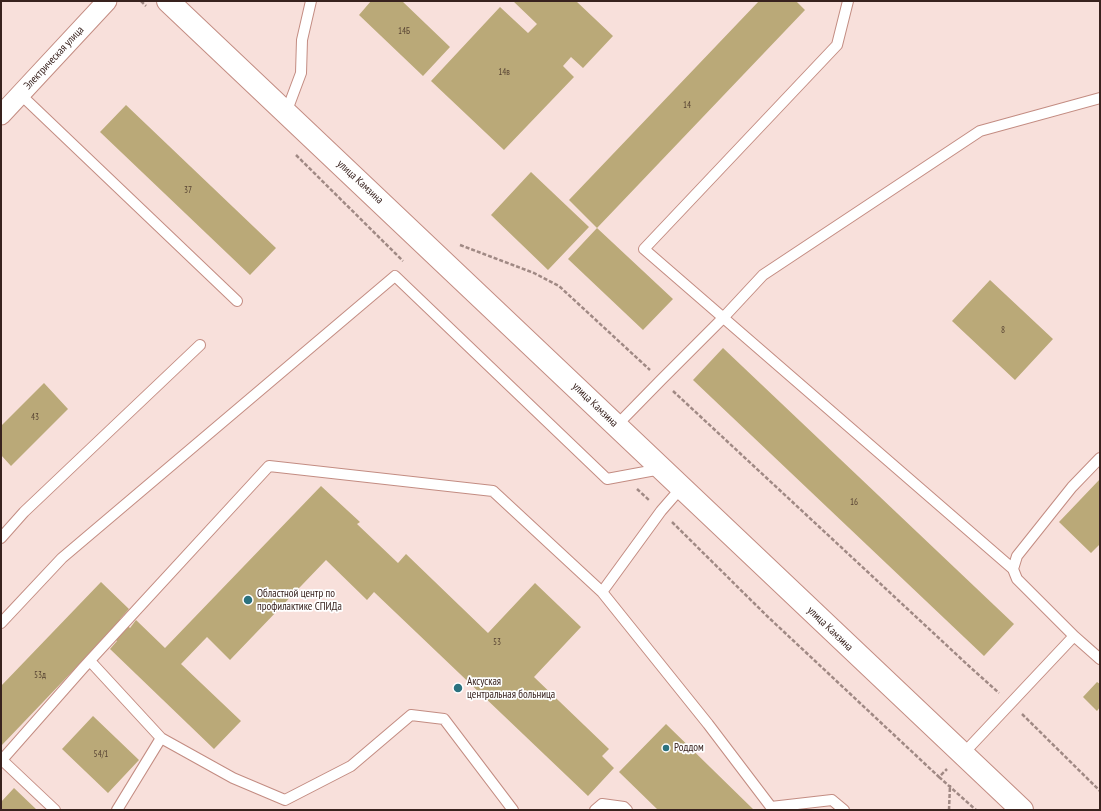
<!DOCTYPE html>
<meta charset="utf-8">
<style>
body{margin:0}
#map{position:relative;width:1101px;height:811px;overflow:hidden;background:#f8e0db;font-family:"PT Sans Narrow",sans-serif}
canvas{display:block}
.frame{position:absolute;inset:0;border:2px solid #38221e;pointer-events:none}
</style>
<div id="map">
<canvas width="1101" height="811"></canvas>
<div class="frame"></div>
</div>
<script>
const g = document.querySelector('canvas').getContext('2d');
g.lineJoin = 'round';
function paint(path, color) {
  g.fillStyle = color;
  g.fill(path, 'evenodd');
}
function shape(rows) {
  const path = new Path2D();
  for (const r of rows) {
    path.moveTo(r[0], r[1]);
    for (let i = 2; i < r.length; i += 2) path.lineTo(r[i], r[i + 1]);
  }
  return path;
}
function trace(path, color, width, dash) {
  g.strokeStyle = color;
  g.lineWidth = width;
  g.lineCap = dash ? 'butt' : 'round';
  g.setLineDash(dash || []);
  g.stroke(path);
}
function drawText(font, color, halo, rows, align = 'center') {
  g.font = font + ' "PT Sans Narrow",sans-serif';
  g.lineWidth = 3.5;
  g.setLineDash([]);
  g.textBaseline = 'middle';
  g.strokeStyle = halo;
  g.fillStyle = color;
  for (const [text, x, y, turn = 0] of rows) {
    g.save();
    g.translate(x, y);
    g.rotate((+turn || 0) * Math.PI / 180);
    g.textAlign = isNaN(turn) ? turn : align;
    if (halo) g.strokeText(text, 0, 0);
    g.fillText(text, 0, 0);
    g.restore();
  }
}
paint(shape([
 [371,1,402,1,450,47,423,76,359,15],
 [513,1,576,1,613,36,583,68,571,57,563,66,574,77,504,150,431,81,500,7,528,33,537,24],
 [759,1,796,1,805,10,597,228,569,200],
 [126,105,276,248,250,275,100,132],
 [531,172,589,227,548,270,491,215],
 [597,228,673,299,643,330,568,259],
 [990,280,1053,339,1015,380,952,321],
 [723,348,1014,624,984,656,693,380],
 [44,383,68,409,11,466,1,455,1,426],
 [1100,479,1100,544,1091,553,1059,522],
 [321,486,360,522,357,524,398,563,406,554,488,633,535,583,581,627,534,677,609,749,602,756,614,768,588,796,374,592,367,600,326,560,230,660,207,637,181,664,241,721,214,749,110,649,117,641,109,633,1,746,1,686,101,582,129,609,120,619,130,628,136,620,165,648],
 [1097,682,1100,684,1100,707,1097,711,1083,697],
 [93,716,139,760,108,793,62,749],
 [666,724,754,810,658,810,619,772],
 [14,788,37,810,1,810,1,802]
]), '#baa978');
const lane = shape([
 [848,1,837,45,644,249,1013,569],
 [20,94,237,301],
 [286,113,301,73,302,40,311,1],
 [616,426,661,380,723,318,763,275,980,131,1100,98],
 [681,488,661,511,602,592,708,724,771,807,832,800,844,810],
 [1,538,24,512,200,345],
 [1,623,62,558,395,276,607,479,661,469],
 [1074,636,1017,579,1013,569,1017,556,1072,487,1100,458],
 [90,661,161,738,117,810],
 [161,738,233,778,285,800,351,766,411,715,444,719,513,810],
 [962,755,1074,636,1100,659],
 [2,760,55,810],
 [1,761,83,668,269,466,493,491,602,592],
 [595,810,602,804,624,807,627,810]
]);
const street = shape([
 [1,115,107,1]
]);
const secondary = shape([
 [168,1,1022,810]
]);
trace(lane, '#c38c82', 12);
trace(street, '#c38c82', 21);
trace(secondary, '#c38c82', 24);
trace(shape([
 [141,1,146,6],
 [296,155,403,261],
 [460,245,534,273,559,286,650,370],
 [673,391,970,667,999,693],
 [637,489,649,500],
 [672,522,767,616,939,777,947,769],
 [1022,714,1100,791],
 [939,777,976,810],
 [949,810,950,785]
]), '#a08984', 2.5, [4, 2]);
trace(lane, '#fff', 10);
trace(street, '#fff', 19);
trace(secondary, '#fff', 22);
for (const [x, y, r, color] of [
 [248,600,5,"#2b727f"],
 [458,688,5,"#2b727f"],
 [666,748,4,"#2b727f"]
]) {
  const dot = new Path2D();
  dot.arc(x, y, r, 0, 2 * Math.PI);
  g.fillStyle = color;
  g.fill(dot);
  trace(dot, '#fff', 1.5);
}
drawText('9px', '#584434', null, [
 ["14Б",404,31],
 ["14в",504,72],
 ["14",687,105],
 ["37",188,190],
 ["8",1003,330],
 ["43",35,417],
 ["16",854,502],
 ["53",497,642],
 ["53д",40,675],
 ["54/1",101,754]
]);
drawText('11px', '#38221e', '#fff', [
 ["Электрическая улица",54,58,-47],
 ["улица Камзина",360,182,43],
 ["улица Камзина",595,405,44],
 ["улица Камзина",830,629,44]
]);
drawText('11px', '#38221e', '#fff', [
 ["Областной центр по",257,594],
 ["профилактике СПИДа",257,607],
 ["Аксуская",467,682],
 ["центральная больница",467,695],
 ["Роддом",674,748]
], 'left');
</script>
